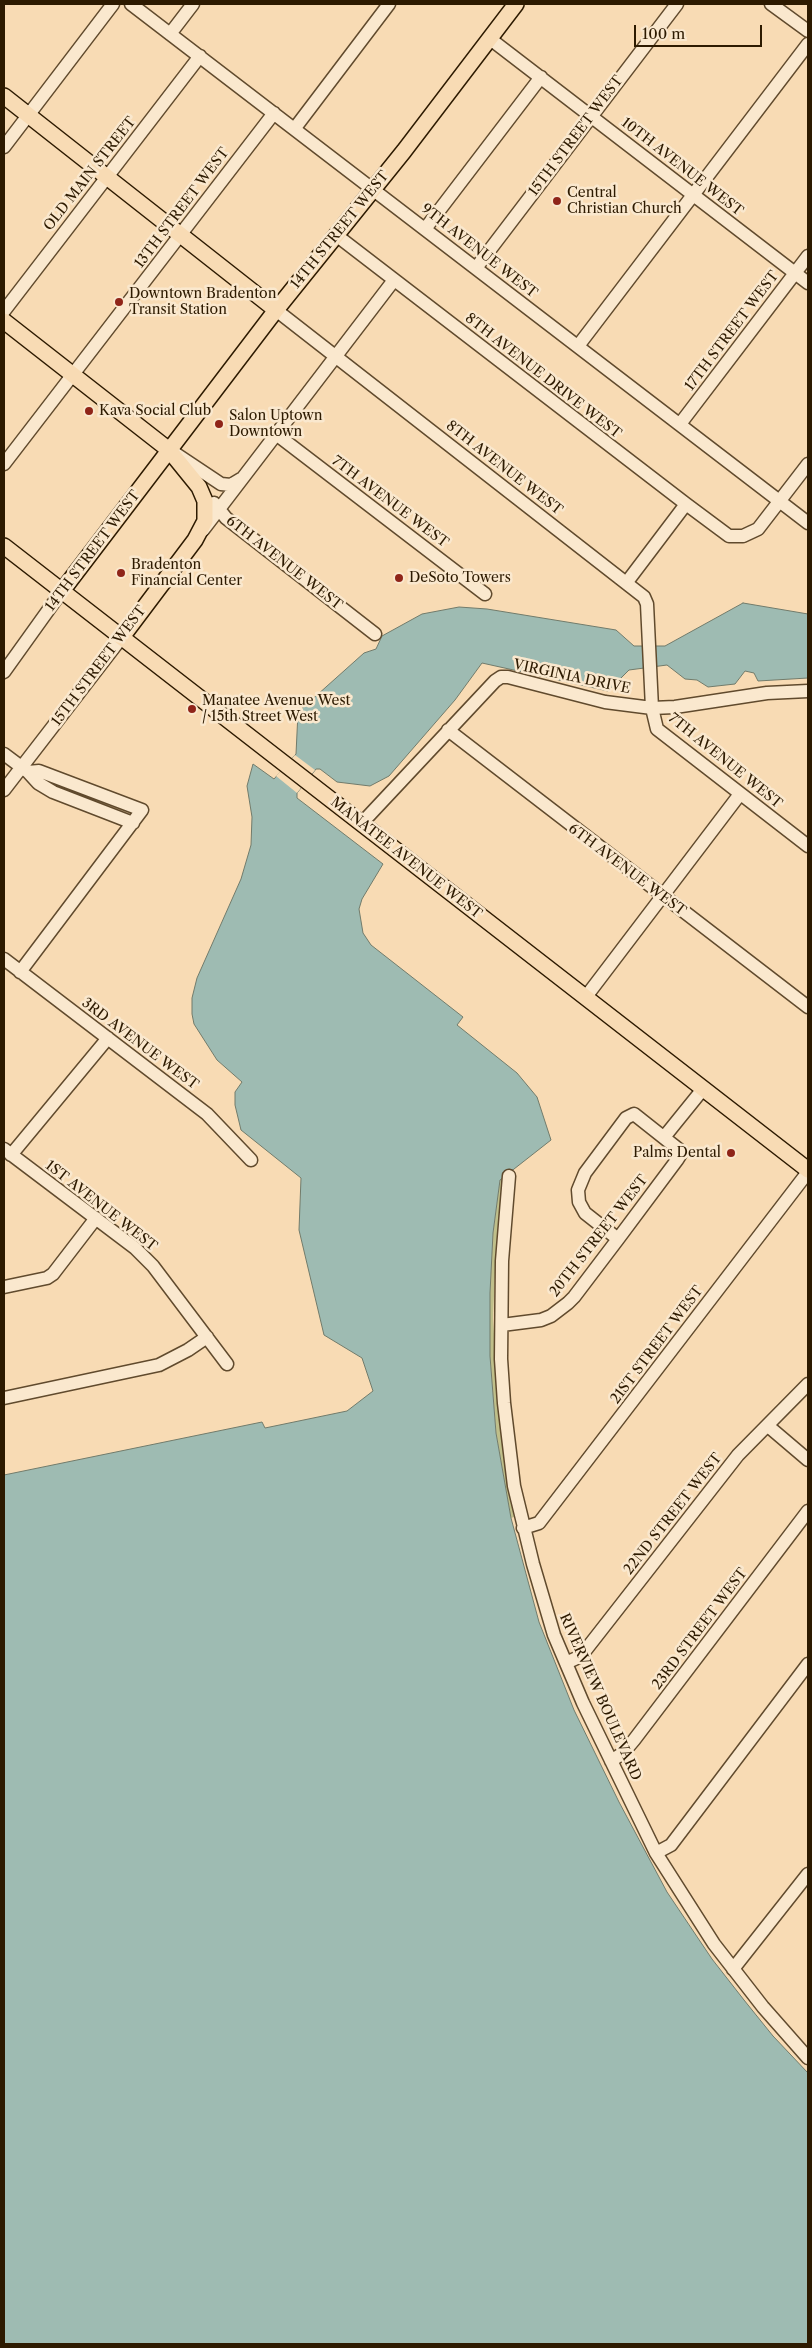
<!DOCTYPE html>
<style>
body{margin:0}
#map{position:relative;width:812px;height:2348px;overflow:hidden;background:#f8dbb4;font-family:"Libre Caslon Text",serif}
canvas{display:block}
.frame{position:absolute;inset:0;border:5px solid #2d1a00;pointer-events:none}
.scale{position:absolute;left:634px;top:25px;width:128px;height:22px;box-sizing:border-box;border:2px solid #2d1a00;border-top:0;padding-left:6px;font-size:15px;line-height:18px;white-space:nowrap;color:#2d1a00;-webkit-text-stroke:4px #fae8ce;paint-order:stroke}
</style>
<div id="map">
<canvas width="812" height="2348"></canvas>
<div class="frame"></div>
<div class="scale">100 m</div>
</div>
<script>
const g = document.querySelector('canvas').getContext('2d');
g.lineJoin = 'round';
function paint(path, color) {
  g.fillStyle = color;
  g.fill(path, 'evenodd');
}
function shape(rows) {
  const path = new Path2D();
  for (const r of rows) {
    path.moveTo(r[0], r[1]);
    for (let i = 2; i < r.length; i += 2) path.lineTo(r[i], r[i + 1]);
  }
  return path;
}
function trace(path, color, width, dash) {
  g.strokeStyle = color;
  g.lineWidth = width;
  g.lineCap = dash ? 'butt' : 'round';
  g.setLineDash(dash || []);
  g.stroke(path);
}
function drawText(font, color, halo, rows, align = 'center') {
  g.font = font + ' "Libre Caslon Text",serif';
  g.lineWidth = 5;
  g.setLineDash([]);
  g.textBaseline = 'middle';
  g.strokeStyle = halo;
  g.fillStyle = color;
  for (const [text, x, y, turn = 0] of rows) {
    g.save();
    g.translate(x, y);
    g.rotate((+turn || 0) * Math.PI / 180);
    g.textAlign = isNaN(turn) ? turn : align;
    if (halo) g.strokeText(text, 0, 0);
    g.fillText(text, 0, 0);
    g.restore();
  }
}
paint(shape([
 [504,1177,496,1251,493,1318,500,1427,514,1517,511,1518,496,1433,490,1356,490,1293,493,1233,500,1180]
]), '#c0bf8a');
const water = shape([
 [743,603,808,614,808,678,758,681,754,673,745,671,735,684,708,687,697,680,685,679,667,665,629,670,608,691,482,663,455,700,389,776,370,786,337,782,320,769,316,769,297,793,297,798,383,864,362,899,359,909,363,933,371,945,463,1017,457,1025,517,1073,537,1097,551,1140,500,1180,493,1233,490,1293,490,1356,496,1433,511,1518,539,1622,574,1710,619,1802,667,1892,712,1959,744,2000,773,2036,808,2073,808,2344,4,2344,4,1475,262,1422,265,1428,347,1411,373,1391,362,1358,324,1335,299,1230,301,1178,241,1130,235,1105,235,1092,242,1082,217,1060,194,1024,192,1014,192,998,197,978,241,879,251,845,252,817,247,786,253,764,274,779,296,754,298,712,364,653,376,649,382,636,422,614,459,607,487,609,616,630,634,646,665,646,743,603]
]);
paint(water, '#9ebbb2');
trace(water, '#717b6b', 1);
paint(shape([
 [295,755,315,770,297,793,276,776]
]), '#f8dbb4');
const minor = shape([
 [131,4,808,523],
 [771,4,808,31],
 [170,34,193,4],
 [489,38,808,283],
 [295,128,389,4],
 [4,147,113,4],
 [425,229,541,77],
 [336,235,686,504,729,536,743,536,758,529,808,464],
 [476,268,677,4],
 [276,310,644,597,647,604,652,708,657,729,808,846],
 [4,311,200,56],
 [578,346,808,44],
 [680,424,808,256],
 [276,434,485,594],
 [173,452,221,484,231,485,241,479],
 [4,464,274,113],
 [214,503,226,518,375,634],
 [203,530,394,280],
 [627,582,686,504],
 [4,672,62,591],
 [448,730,808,1007],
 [4,754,28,772,38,783,53,792,133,823],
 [4,790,122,637],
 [361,824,495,681,501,677,508,677,605,702,652,708,675,707,767,693,808,691],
 [4,959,207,1114,251,1160],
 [20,972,142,810,39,771,28,772],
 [585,998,740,794],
 [665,1136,703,1089],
 [4,1149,135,1248,153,1266,227,1364],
 [11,1155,108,1038],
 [509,1176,502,1261,501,1359,504,1403,514,1486,533,1564,554,1635,583,1703,656,1853,714,1944,763,2007,808,2058],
 [4,1287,47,1278,53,1274,96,1218],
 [502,1325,541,1320,551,1316,568,1303,574,1297,618,1239,677,1160,682,1152,634,1114,626,1118,585,1173,578,1190,579,1202,585,1213,618,1239],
 [4,1398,159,1365,188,1350,207,1337],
 [768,1426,808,1460],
 [523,1528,539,1523,808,1172],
 [566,1663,581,1656,738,1455,808,1384],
 [611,1761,623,1753,634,1740,808,1511],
 [656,1853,671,1845,808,1664],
 [733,1969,808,1874]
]);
const major = shape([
 [4,96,276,310],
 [4,321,169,450,199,487,205,501,205,521,195,540,122,637],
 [4,546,808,1170],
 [62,591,276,310,404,151,516,4]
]);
trace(minor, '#604a2d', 15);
trace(major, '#2d1a00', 18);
trace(minor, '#fae8ce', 12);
trace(major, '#f8dbb4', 15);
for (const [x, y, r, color] of [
 [557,201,5,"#8f2418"],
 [119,302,5,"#8f2418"],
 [89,411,5,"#8f2418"],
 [219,424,5,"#8f2418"],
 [121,573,5,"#8f2418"],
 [399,578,5,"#8f2418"],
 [192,709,5,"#8f2418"],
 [731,1153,5,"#8f2418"]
]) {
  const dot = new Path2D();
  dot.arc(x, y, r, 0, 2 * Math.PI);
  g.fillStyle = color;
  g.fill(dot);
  trace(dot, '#fae8ce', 2);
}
drawText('14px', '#2d1a00', '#fae8ce', [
 ["15TH STREET WEST",576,136,-53],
 ["10TH AVENUE WEST",682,167,38],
 ["OLD MAIN STREET",90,174,-52],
 ["13TH STREET WEST",182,208,-53],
 ["14TH STREET WEST",340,230,-51],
 ["9TH AVENUE WEST",479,251,38],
 ["17TH STREET WEST",732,331,-53],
 ["8TH AVENUE DRIVE WEST",543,376,38],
 ["8TH AVENUE WEST",504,468,38],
 ["7TH AVENUE WEST",390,502,37],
 ["14TH STREET WEST",93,551,-53],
 ["6TH AVENUE WEST",284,563,38],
 ["15TH STREET WEST",99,666,-53],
 ["VIRGINIA DRIVE",572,677,12],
 ["7TH AVENUE WEST",725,761,39],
 ["MANATEE AVENUE WEST",406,858,38],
 ["6TH AVENUE WEST",627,870,37],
 ["3RD AVENUE WEST",140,1044,37],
 ["1ST AVENUE WEST",101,1206,38],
 ["20TH STREET WEST",599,1236,-52],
 ["21ST STREET WEST",657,1345,-53],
 ["22ND STREET WEST",673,1514,-52],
 ["23RD STREET WEST",700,1629,-53],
 ["RIVERVIEW BOULEVARD",600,1697,66]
]);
drawText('14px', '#2d1a00', '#fae8ce', [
 ["Central",567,193],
 ["Christian Church",567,209],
 ["Downtown Bradenton",129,294],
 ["Transit Station",129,310],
 ["Kava Social Club",99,411],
 ["Salon Uptown",229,416],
 ["Downtown",229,432],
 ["Bradenton",131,565],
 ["Financial Center",131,581],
 ["DeSoto Towers",409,578],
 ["Manatee Avenue West",202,701],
 ["/ 15th Street West",202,717],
 ["Palms Dental",721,1153,"right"]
], 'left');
</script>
